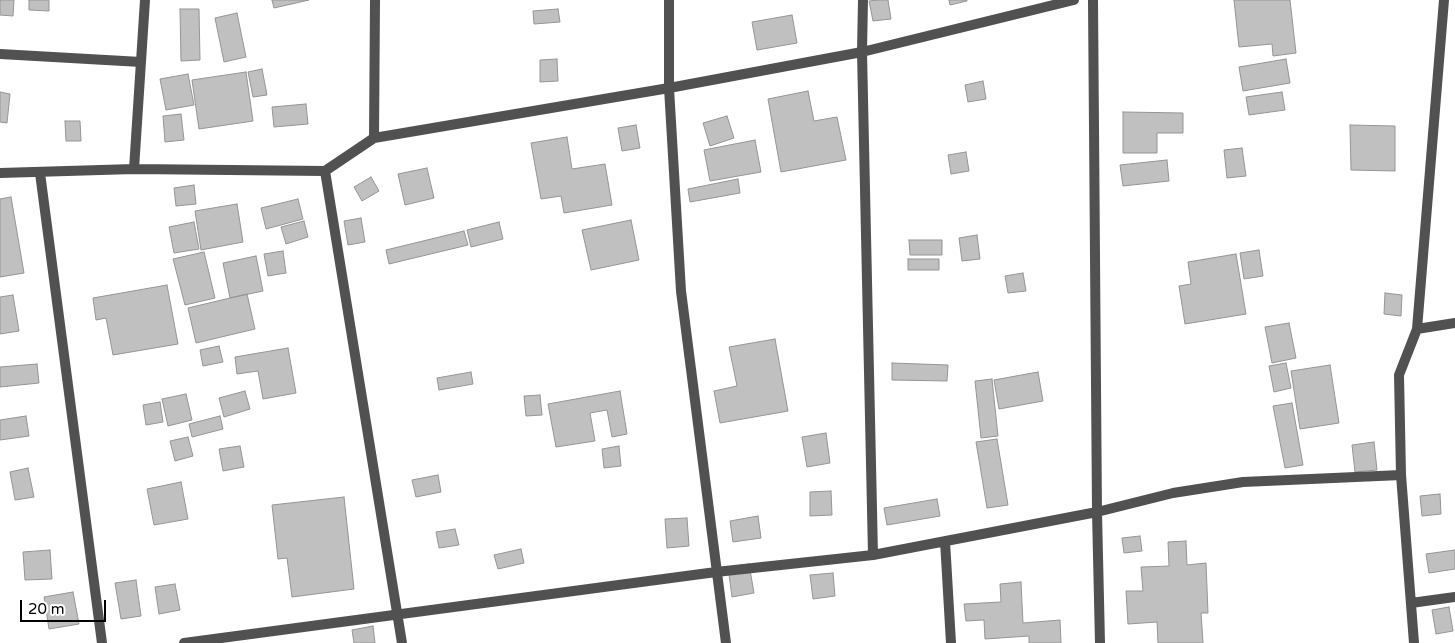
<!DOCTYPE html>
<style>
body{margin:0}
#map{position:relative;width:1455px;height:643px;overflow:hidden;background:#fff;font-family:"Varela Round",sans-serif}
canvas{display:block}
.scale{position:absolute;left:20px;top:600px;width:86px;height:22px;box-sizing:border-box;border:2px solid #000;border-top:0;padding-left:6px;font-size:15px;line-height:18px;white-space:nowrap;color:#000;-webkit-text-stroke:4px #fff;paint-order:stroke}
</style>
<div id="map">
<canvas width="1455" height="643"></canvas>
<div class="scale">20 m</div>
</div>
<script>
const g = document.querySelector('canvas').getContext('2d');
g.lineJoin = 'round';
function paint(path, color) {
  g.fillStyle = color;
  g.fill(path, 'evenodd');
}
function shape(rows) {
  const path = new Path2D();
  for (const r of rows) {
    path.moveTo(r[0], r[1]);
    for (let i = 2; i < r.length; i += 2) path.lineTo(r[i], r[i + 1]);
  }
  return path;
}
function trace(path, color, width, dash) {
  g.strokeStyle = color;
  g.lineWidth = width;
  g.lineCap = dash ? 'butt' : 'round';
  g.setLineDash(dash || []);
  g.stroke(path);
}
const building = shape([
 [0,0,14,0,13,16,0,15,0,0],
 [29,0,49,0,49,11,29,10,29,0],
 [272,0,309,0,274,8,272,0],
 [878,0,888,0,891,19,873,21,869,1,878,0],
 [949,0,967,0,967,1,950,5,949,0],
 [1234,0,1290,0,1296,53,1273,56,1272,44,1239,47,1234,0],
 [180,9,199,9,200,60,181,61,180,9],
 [558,9,560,22,534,24,533,11,558,9],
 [237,13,246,57,224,62,215,18,237,13],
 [792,15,797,43,757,50,752,22,792,15],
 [557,59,558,81,540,82,540,60,557,59],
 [1286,59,1290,83,1243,91,1239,67,1286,59],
 [262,69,267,95,253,97,248,72,262,69],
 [246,72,253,121,199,129,192,80,246,72],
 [188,74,194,105,166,110,160,79,188,74],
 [983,81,986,99,968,102,965,85,983,81],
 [808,91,814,121,837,117,846,160,781,172,768,99,808,91],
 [0,92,10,94,7,123,0,122,0,92],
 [1282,92,1285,110,1249,115,1246,97,1282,92],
 [306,104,308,124,274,127,272,107,306,104],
 [1123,112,1183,113,1183,133,1157,133,1157,153,1123,153,1123,112],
 [181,114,184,140,165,142,163,116,181,114],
 [727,116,734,138,710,146,703,123,727,116],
 [65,121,80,121,81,141,66,141,65,121],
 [636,125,640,148,622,151,618,128,636,125],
 [1350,125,1395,126,1395,171,1351,170,1350,125],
 [567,137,572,169,605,164,612,205,564,213,561,196,541,199,531,143,567,137],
 [755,140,761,172,710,181,704,150,755,140],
 [1242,148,1246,176,1227,178,1224,150,1242,148],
 [966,152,969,171,951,174,948,155,966,152],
 [1167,160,1169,181,1123,186,1120,165,1167,160],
 [427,168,434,198,405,205,398,174,427,168],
 [371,177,379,191,362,201,354,187,371,177],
 [738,179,740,193,690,202,688,189,738,179],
 [194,185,196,204,176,206,174,188,194,185],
 [11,197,24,273,0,277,0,199,11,197],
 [298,199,303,219,266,229,261,208,298,199],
 [237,204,243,242,201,250,195,211,237,204],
 [361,218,365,242,348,245,344,221,361,218],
 [631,220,639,260,591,270,582,230,631,220],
 [304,221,308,237,286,244,281,227,304,221],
 [194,222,199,249,174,253,169,227,194,222],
 [499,222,503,239,471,247,467,230,499,222],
 [464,231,468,245,389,264,386,250,464,231],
 [977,235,980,259,962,261,959,238,977,235],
 [909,240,942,240,942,255,910,255,909,240],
 [1259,250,1263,276,1244,279,1240,253,1259,250],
 [283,251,286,273,268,276,264,254,283,251],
 [204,252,215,298,185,305,173,259,204,252],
 [1236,254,1246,314,1185,324,1179,286,1191,284,1188,262,1236,254],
 [256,256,263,291,230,298,223,263,256,256],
 [908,259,939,259,939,270,908,270,908,259],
 [1023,273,1026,291,1008,293,1005,276,1023,273],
 [167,285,178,344,113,355,106,318,96,320,93,298,167,285],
 [1385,293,1402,295,1401,316,1384,314,1385,293],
 [247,294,255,329,196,343,188,308,247,294],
 [13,295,19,331,0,334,0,297,13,295],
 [1289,323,1296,358,1272,363,1265,327,1289,323],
 [775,339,788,411,720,423,714,391,737,386,729,347,775,339],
 [219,346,223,362,203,366,200,350,219,346],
 [288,348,296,393,263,399,258,371,237,374,235,357,288,348],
 [892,363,948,365,947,381,892,380,892,363],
 [1286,363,1291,388,1274,392,1269,366,1286,363],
 [37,364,39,383,0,387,0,367,37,364],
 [1330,365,1339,423,1300,429,1291,371,1330,365],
 [471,372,473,384,439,390,437,378,471,372],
 [1038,372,1043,401,999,409,994,380,1038,372],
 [992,379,998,436,981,438,975,381,992,379],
 [245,391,250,409,224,417,219,398,245,391],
 [620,391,627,434,612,437,607,410,590,413,595,441,556,447,548,404,620,391],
 [186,394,192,420,168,426,162,399,186,394],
 [540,395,542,415,526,416,524,396,540,395],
 [160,402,163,422,146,425,143,405,160,402],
 [1292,403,1303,465,1285,468,1273,406,1292,403],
 [26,416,29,436,0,440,0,420,26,416],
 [220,416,223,429,192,437,189,424,220,416],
 [826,433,830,463,807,467,802,437,826,433],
 [188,437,193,456,175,461,170,441,188,437],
 [997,439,1008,505,987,508,976,442,997,439],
 [1374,442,1377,470,1355,472,1352,445,1374,442],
 [240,446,244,467,223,471,219,449,240,446],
 [619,446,621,466,604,468,602,449,619,446],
 [28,468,34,497,15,500,10,472,28,468],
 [438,475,441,492,416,497,412,480,438,475],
 [181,482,188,519,154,525,147,489,181,482],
 [831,491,832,515,810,516,810,492,831,491],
 [1440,494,1441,514,1422,516,1420,496,1440,494],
 [344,497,354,589,292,597,287,558,278,559,272,505,344,497],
 [937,499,940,516,887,525,884,508,937,499],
 [758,516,761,538,733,542,730,521,758,516],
 [687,518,689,546,667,548,665,519,687,518],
 [455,529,459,545,439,548,436,532,455,529],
 [1140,536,1142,551,1124,553,1122,538,1140,536],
 [1186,541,1187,565,1206,563,1208,613,1201,613,1203,643,1158,643,1157,622,1128,624,1126,591,1143,591,1141,567,1169,566,1168,542,1186,541],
 [521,549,524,563,498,569,494,555,521,549],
 [50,550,52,579,25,580,23,552,50,550],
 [1455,550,1455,569,1429,573,1426,554,1455,550],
 [749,564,754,593,732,597,728,567,749,564],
 [833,573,835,596,813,599,810,575,833,573],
 [136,580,141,616,121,619,115,583,136,580],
 [1021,582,1023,623,1060,620,1061,643,1029,643,1029,636,985,639,984,620,966,621,964,604,1001,602,1000,584,1021,582],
 [175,584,180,610,159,614,155,587,175,584],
 [73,592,79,624,49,629,44,597,73,592],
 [1449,607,1453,631,1436,634,1432,610,1449,607],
 [373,626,375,643,354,643,352,630,373,626]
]);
paint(building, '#c0c0c0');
trace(building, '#959595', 1);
trace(shape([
 [669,0,669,88,681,291,726,643],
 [863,0,862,52,873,555],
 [1093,0,1097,512,1100,643],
 [0,54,141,62],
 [374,138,375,0],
 [134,169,145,0],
 [325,171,402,643],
 [0,173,134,169,325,171,374,138,669,88,862,52,1074,0],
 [40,173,102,643],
 [1417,329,1455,323],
 [945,541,951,643],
 [1411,603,1455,597],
 [184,643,716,572,873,555,1097,512,1173,493,1243,482,1401,475],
 [1414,643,1401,475,1399,375,1417,329,1444,0]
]), '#515151', 10);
</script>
